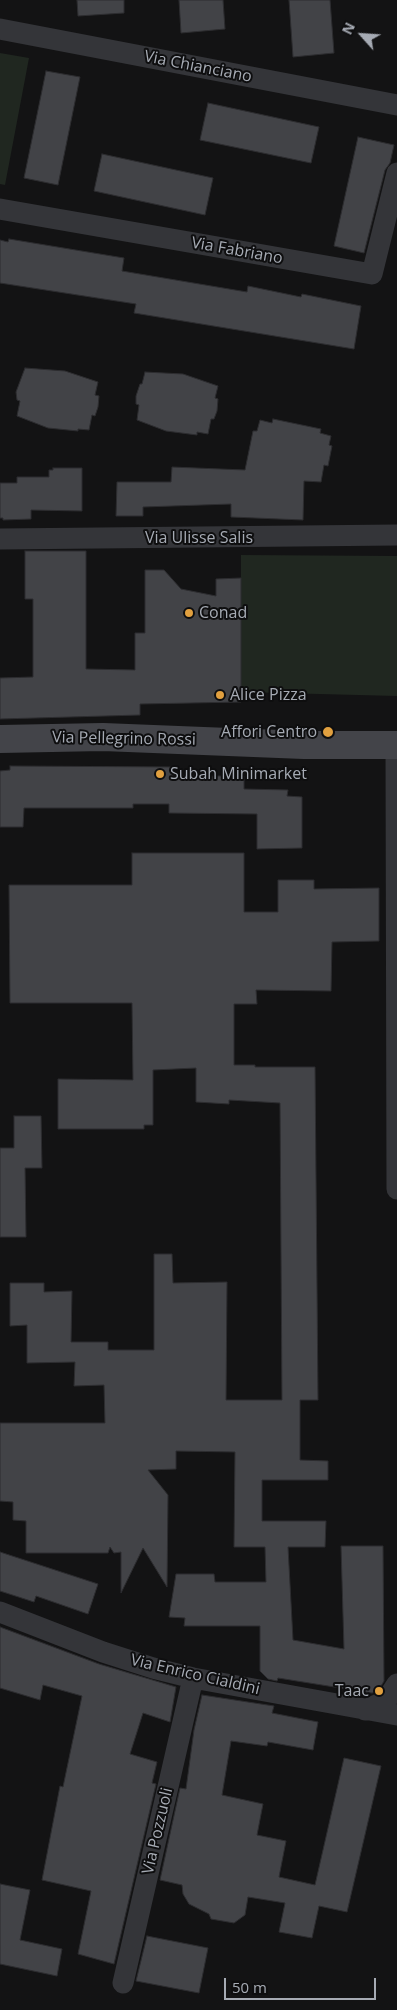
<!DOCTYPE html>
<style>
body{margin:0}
#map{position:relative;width:397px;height:2010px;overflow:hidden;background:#131314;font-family:"Open Sans",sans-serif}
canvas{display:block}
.north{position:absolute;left:337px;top:10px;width:50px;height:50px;-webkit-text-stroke:4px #0e0e0f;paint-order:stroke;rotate:296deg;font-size:14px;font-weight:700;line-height:20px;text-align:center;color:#a6abb4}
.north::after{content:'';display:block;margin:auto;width:18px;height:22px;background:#a6abb4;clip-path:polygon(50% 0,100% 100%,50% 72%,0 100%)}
.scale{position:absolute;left:224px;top:1978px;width:152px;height:22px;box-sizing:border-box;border:2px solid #a6abb4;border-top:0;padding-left:6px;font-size:15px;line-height:18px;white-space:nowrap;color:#a6abb4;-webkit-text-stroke:4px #0e0e0f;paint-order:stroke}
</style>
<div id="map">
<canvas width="397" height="2010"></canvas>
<div class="north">N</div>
<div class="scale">50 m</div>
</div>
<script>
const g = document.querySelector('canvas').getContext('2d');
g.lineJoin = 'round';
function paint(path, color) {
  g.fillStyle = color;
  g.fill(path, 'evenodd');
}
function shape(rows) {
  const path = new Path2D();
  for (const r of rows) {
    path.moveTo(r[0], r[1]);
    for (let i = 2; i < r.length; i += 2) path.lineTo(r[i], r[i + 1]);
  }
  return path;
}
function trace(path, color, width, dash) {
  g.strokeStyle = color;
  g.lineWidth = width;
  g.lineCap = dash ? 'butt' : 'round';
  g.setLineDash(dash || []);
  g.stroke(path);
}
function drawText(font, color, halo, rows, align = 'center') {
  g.font = font + ' "Open Sans",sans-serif';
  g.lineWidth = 4;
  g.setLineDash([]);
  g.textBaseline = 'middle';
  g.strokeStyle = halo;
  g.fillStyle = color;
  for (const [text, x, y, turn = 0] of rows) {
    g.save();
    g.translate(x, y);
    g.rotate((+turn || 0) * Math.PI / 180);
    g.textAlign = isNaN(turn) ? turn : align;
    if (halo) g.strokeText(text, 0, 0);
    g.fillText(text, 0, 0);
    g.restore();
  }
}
paint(shape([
 [0,53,29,58,5,185,0,184],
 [241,555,397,556,397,696,241,692]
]), '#202720');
const building = shape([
 [77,0,124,0,124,13,78,16,77,0],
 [179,0,223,0,225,29,181,33,179,0],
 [289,0,330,0,334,53,293,57,289,0],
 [46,71,80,77,58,185,24,178,46,71],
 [208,103,319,127,311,163,200,140,208,103],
 [358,137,394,145,390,163,385,170,364,253,334,246,358,137],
 [102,154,213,178,205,215,94,191,102,154],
 [9,239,124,258,122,271,247,292,248,286,301,297,302,294,361,306,354,349,134,313,136,304,0,283,0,240,8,242,9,239],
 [25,368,65,371,98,382,95,395,99,396,98,407,95,416,92,415,89,430,78,429,78,431,48,428,17,416,20,401,17,400,16,392,25,368],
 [145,372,183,374,218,386,215,398,218,399,217,411,214,419,211,419,208,434,197,432,197,435,166,431,137,420,139,405,136,404,136,396,140,384,142,384,145,372],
 [273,419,321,429,320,433,331,436,329,445,332,446,328,466,324,465,321,482,304,481,303,520,231,517,231,504,143,507,143,516,116,516,117,482,171,482,172,467,245,470,253,431,257,431,260,420,272,423,273,419],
 [53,468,82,468,82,511,31,510,31,519,3,520,3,518,0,518,0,483,17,483,17,477,49,477,49,470,53,470,53,468],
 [25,551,86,551,86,669,135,670,135,633,145,633,145,570,164,570,181,589,216,596,216,579,241,578,241,702,140,704,140,715,0,719,0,678,33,677,33,599,25,599,25,551],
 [10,766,172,767,172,776,244,776,244,789,288,790,287,796,302,797,302,848,257,849,257,814,169,813,169,804,133,804,133,808,24,808,23,827,0,827,0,771,10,770,10,766],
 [132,853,244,853,244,912,278,912,278,880,314,880,314,889,379,888,379,941,332,942,331,991,256,990,257,1004,234,1004,234,1065,255,1065,255,1067,315,1067,318,1400,300,1400,300,1460,328,1461,328,1480,262,1480,262,1521,326,1521,325,1547,288,1547,293,1640,344,1649,341,1546,383,1546,384,1681,378,1691,372,1693,278,1678,277,1681,268,1679,260,1671,260,1626,184,1626,185,1618,169,1617,176,1574,214,1574,215,1582,266,1582,265,1547,234,1547,235,1452,176,1451,176,1469,148,1470,168,1495,167,1587,143,1548,121,1593,121,1552,114,1553,110,1547,108,1553,26,1553,26,1521,13,1520,13,1502,0,1501,0,1423,105,1423,104,1385,74,1386,75,1362,27,1363,27,1325,10,1326,10,1283,44,1283,44,1292,72,1291,71,1342,108,1342,108,1350,154,1350,154,1254,172,1254,173,1283,227,1282,226,1400,282,1400,280,1103,229,1100,229,1104,196,1102,196,1068,153,1070,153,1125,144,1125,144,1129,58,1129,58,1079,133,1080,132,1003,10,1003,9,885,132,885,132,853],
 [14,1116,41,1116,42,1168,25,1168,26,1237,0,1237,0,1148,14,1148,14,1116],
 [0,1552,98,1584,88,1614,36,1596,34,1602,0,1591,0,1552],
 [0,1627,99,1664,176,1687,170,1722,143,1713,130,1754,157,1762,152,1783,156,1784,114,1964,78,1954,91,1891,42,1880,60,1786,63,1787,82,1696,43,1685,40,1700,0,1688,0,1627],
 [202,1695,274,1706,272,1713,318,1722,313,1750,268,1742,267,1746,231,1741,222,1795,263,1804,257,1835,286,1841,279,1877,315,1885,344,1758,381,1766,347,1912,319,1906,312,1938,279,1932,285,1903,248,1897,245,1915,234,1923,211,1919,209,1914,189,1904,183,1894,182,1885,160,1880,180,1788,186,1789,194,1730,202,1695],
 [0,1884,30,1890,20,1940,62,1949,57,1976,0,1964,0,1884],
 [147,1936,208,1948,199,1993,136,1981,147,1936]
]);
paint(building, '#424347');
trace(building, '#2d2d30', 1);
trace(shape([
 [0,29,397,105],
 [0,209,372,274,397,173],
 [0,539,397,535],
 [396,745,397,1189],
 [0,1612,103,1652,153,1668,193,1678,397,1715],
 [365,1710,386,1701,397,1684],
 [123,1983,193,1678]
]), '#343539', 21);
trace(shape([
 [0,739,103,737,304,745,397,745]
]), '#434449', 28);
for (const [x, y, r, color] of [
 [189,613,5,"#e1a03f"],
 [220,695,5,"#e1a03f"],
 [328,732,6,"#e1a03f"],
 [160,774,5,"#e1a03f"],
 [379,1691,5,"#e1a03f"]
]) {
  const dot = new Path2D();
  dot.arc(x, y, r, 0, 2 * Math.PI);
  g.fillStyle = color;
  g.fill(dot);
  trace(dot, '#0e0e0f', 2);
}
drawText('16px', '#a6abb4', '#0e0e0f', [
 ["Via Chianciano",198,67,11],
 ["Via Fabriano",237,251,10],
 ["Via Ulisse Salis",199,538],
 ["Via Pellegrino Rossi",124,739,1],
 ["Via Enrico Cialdini",195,1675,13],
 ["Via Pozzuoli",158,1831,-77]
]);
drawText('16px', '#a6abb4', '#0e0e0f', [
 ["Conad",199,613],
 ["Alice Pizza",230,695],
 ["Affori Centro",317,732,"right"],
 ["Subah Minimarket",170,774],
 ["Taac",369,1691,"right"]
], 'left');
</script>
